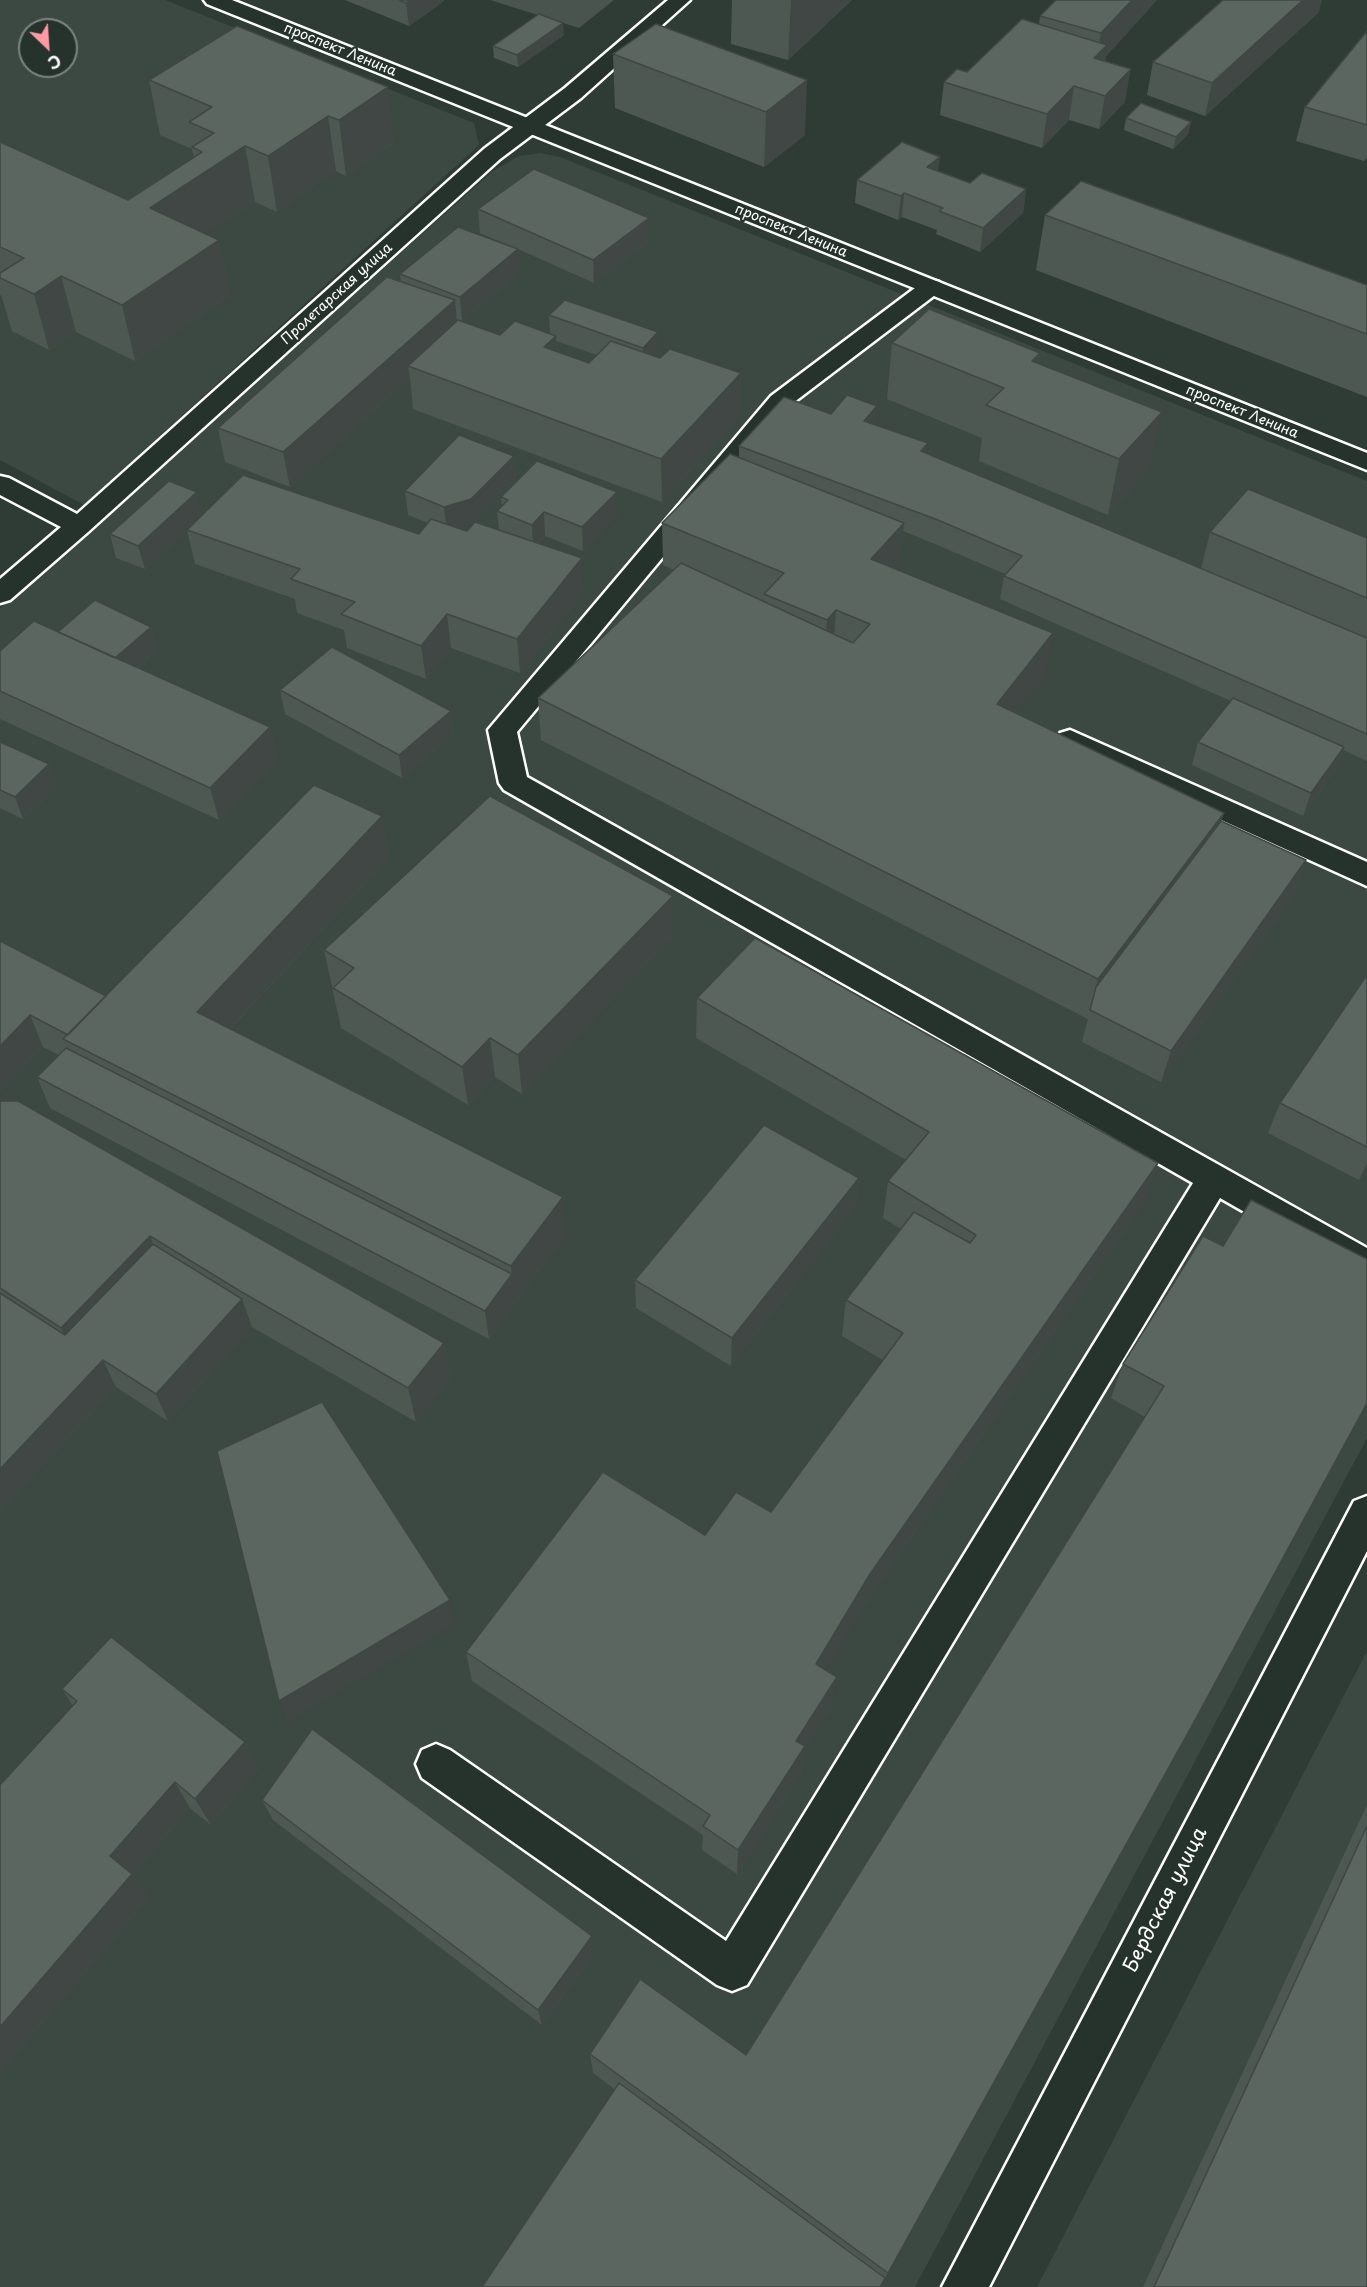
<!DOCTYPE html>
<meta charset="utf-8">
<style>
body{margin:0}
#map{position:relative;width:1367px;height:2287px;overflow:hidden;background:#2f3b35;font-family:"Playpen Sans",sans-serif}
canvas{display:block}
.north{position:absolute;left:18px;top:18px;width:60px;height:60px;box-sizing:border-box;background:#26332d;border:2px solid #7d8581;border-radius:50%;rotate:155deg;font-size:16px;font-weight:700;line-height:24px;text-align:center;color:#fff}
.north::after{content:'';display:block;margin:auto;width:21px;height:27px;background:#ff9aa2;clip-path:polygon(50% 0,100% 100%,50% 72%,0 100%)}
</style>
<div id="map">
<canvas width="1367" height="2287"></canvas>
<div class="north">С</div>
</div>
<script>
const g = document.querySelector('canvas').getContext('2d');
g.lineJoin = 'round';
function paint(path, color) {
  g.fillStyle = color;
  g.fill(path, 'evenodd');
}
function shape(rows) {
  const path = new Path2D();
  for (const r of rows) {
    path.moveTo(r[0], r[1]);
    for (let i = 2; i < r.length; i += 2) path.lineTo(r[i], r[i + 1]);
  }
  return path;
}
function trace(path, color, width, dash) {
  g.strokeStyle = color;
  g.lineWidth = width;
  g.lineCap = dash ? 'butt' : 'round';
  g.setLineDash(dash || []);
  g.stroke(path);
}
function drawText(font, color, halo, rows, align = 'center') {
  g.font = font + ' "Playpen Sans",sans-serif';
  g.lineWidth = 4.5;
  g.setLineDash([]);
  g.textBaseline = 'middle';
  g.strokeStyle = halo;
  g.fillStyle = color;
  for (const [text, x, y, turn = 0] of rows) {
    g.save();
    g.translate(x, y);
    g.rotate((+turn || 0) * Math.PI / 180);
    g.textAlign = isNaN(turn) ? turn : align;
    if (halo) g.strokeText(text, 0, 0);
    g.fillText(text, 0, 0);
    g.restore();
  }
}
paint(shape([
 [0,0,165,0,474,123,479,145,84,505,0,460],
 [30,30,66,30,66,66,30,66],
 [541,153,560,157,1367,481,1367,1438,915,2287,0,2287,0,608,493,171,519,156],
 [1367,1651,1367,2287,1037,2287]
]), '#3c4842');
paint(shape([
 [490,0,614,0,579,28]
]), '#4a544f');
const minor = shape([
 [668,0,690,0,581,98,500,159,88,532,10,600,0,603,0,579,61,527,0,495,0,476,9,478,77,514,484,149,565,88,668,0],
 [931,280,939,282,943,287,939,292,789,406,517,732,527,777,1367,1248,1367,1280,1355,1275,1220,1198,747,1985,732,1991,717,1985,422,1778,416,1764,422,1750,436,1744,450,1750,726,1941,1193,1183,504,790,499,783,488,730,771,396,923,282,931,280],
 [1070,730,1367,862,1367,886,1060,747,1056,740,1060,733,1070,730],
 [1367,1496,1367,1551,989,2287,942,2287,1354,1501,1367,1496]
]);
const major = shape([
 [204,0,232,0,1367,453,1367,470,207,4,204,0]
]);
trace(minor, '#fff', 5);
trace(major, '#fff', 5);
paint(minor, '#26332d');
paint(major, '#26332d');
paint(shape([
 [345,0,444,0,444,1,409,26],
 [732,0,852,0,788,60,731,44],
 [1056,0,1157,0,1106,56,1105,61,1125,102,1099,129,1069,120,1042,148,940,115,944,82,967,72,1039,24,1040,16],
 [1319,12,1205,116,1147,95,1153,62],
 [656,24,805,135,764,167,615,108,613,54],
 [237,26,395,142,346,176,336,171,277,212,255,202,206,234,219,240,230,295,135,361,76,332,49,350,12,331,1,295,0,295,0,142,128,200,194,157,192,149,160,135,149,80],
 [1367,31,1367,158,1364,161,1296,141,1305,107],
 [564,35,518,67,494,58,493,46],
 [1126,118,1191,122,1188,134,1173,149,1124,130],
 [938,171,970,183,1026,189,1023,213,980,252,936,234,937,230,902,217,898,220,855,203,857,180],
 [478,209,649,242,594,283,518,249,519,273,462,321,456,319,457,321,500,335,550,334,549,315,658,332,658,356,657,357,741,373,740,416,662,502,413,409,410,378,290,487,225,462,218,428,401,282,400,274,516,249,480,233],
 [556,341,597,355,589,363,557,352],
 [1045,215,1367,285,1367,397,1036,270],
 [892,343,1040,353,1038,363,1150,468,1108,515,979,461,982,438,887,399],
 [831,414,875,425,926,453,1201,569,1210,532,1367,538,1367,761,1343,750,1336,770,1303,816,1192,765,1198,742,1231,701,1000,599,1004,576,1005,574,935,544,903,531,899,566,896,569,1045,675,1015,713,1224,813,1221,821,1306,860,1295,893,1161,1082,1082,1042,1088,1019,541,740,538,698,674,570,663,565,662,523,739,457,739,446],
 [514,456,516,479,473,523,457,527,467,531,499,530,497,511,502,507,501,497,618,515,583,551,545,536,538,543,584,592,520,673,451,648,426,679,347,648,344,630,297,613,295,599,195,564,187,530,145,569,116,558,110,534,203,514,419,534,428,523,408,515,405,491],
 [151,627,157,650,137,668,270,727,278,760,219,820,0,719,0,651],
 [280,690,451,711,454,734,402,778,285,714],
 [0,742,49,764,57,787,23,819,0,808],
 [382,816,389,858,230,1029,566,1234,489,1339,50,1108,37,1077,59,1055,43,1047,0,1091,0,941,106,996],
 [673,896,673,936,522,1094,495,1077,468,1105,341,1028,324,950],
 [1367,975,1367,1168,1359,1180,1268,1133,1280,1103],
 [697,998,1146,1200,865,1604,825,1670,832,1705,804,1749,801,1773,737,1874,702,1850,703,1835,472,1681,466,1652,705,1535,771,1512,883,1360,842,1336,846,1300,901,1229,883,1218,888,1181,906,1160,696,1038],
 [0,1101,444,1343,451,1378,416,1422,252,1327,168,1421,116,1387,0,1511],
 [859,1178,855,1207,731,1366,636,1308,635,1280],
 [1203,1236,1189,1731,880,2287,593,2073,590,2054,746,2055,1145,1417,1111,1398,1123,1364],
 [62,1689,245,1742,258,1769,211,1825,190,1808,132,1875,149,1898,0,2072,0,1785,73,1706],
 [262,1800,594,1954,542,2025,273,1820],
 [1367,1805,1367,2287,1143,2287]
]), '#4e5853');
paint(shape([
 [411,0,444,0,444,1,409,26,406,3],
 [791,0,852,0,788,60],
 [1132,0,1157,0,1106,56,1102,78,1094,58,1097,55,1101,33],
 [1303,0,1322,0,1319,12,1205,116,1212,83],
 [563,23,564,35,518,67,517,55],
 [1131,69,1125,102,1099,129,1105,96],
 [807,80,805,135,764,167,766,112],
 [1074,86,1069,120,1042,148,1047,114],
 [388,87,395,142,346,176,339,120],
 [328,116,336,171,277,212,268,156],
 [1191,122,1188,134,1173,149,1176,137],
 [245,146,255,202,162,264,150,208],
 [940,157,937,180,927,167],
 [1026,189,1023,213,980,252,983,228],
 [904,193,902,217,898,220,901,196],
 [649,218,649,242,594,283,593,260],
 [219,240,230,295,135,361,122,305],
 [518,249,519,273,462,321,460,297],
 [61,276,76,332,49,350,34,294],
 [455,300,458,334,408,366,410,378,290,487,283,452],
 [658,332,658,356,644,372,643,348],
 [556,336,558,379,544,347],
 [1040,353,1031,408,1032,361],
 [741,373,740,416,662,502,661,459],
 [877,406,875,429,864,421],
 [1162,412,1150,468,1108,515,1119,459],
 [928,443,925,467,921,451],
 [514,456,516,479,473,523,447,530,444,507],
 [197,492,203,515,145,569,138,546],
 [617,492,618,515,583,551,582,527],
 [544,512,545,536,533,548,532,525],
 [904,523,899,566,867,602,871,559],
 [582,558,584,592,520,673,517,639],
 [836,610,833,652,824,663,827,620],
 [447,614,451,648,426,679,421,646],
 [151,627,157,650,115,687,108,664],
 [1053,633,1045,675,990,746,997,704],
 [451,711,454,734,402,778,399,755],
 [270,727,278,760,219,820,210,788],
 [1344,747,1336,770,1303,816,1311,793],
 [49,764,57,787,23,819,15,797],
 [1224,813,1211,854,1090,1010,1098,979],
 [382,816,389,858,209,1051,197,1012],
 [1306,860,1295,893,1161,1082,1171,1051],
 [673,896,673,936,522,1094,518,1055],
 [30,1015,43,1047,0,1091,0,1046],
 [490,1038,495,1077,468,1105,462,1067],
 [1158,1163,1146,1200,865,1604,812,1693,816,1664,870,1574],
 [1367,1163,1367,1168,1359,1180],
 [859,1178,855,1207,731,1366,732,1338],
 [563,1197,566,1234,489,1339,485,1311,512,1274,511,1266],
 [150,1236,164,1272,78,1363,61,1328],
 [242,1299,252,1327,168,1421,156,1394],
 [444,1343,451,1378,416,1422,408,1388],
 [103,1360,116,1387,0,1511,0,1469],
 [450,1600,455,1624,288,1723,279,1701],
 [837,1677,832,1705,804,1749,801,1773,737,1874,738,1850,796,1741],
 [245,1742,258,1769,211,1825,195,1799],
 [175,1782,190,1808,132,1875,149,1898,0,2072,0,2027,110,1856],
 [592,1936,594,1954,542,2025,538,2010]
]), '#404744');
const building = shape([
 [399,0,411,0,406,3,399,0],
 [1056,0,1132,0,1101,33,1040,16,1056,0],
 [1223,0,1303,0,1212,83,1153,62,1223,0],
 [539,14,563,23,517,55,493,46,539,14],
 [1022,19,1107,45,1094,58,1131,69,1105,96,1074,86,1047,114,944,82,957,69,967,72,1022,19],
 [656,24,807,80,766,112,613,54,656,24],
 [237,26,388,87,339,120,328,116,268,156,245,146,150,208,219,240,122,305,61,276,34,294,0,278,0,273,24,258,0,247,0,142,128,200,202,152,192,147,214,133,189,122,212,107,149,80,237,26],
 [1367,31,1367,125,1305,107,1367,31],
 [1141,103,1191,122,1176,137,1126,118,1141,103],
 [902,142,940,157,927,167,970,183,982,173,1026,189,983,228,939,211,943,208,904,193,901,196,857,180,902,142],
 [534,169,649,218,593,260,478,209,534,169],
 [1081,181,1367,285,1367,334,1045,215,1081,181],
 [458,227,518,249,460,297,400,274,458,227],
 [387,277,455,300,283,452,218,428,387,277],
 [565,300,658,332,643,348,549,315,565,300],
 [929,309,1040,353,1032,361,1162,412,1119,459,986,405,1004,388,892,343,929,309],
 [458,320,500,335,515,321,556,336,544,347,589,363,611,341,660,358,670,349,741,373,661,459,408,366,458,320],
 [847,395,877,406,864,421,928,443,921,451,1367,638,1367,734,1004,576,1022,556,938,520,739,446,784,397,831,414,847,395],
 [459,435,514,456,471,499,444,507,405,491,459,435],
 [730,454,904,523,871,559,1053,633,997,704,1224,813,1098,979,538,698,681,563,853,643,870,624,836,610,827,620,764,594,784,573,662,523,730,454],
 [537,461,617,492,582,527,544,512,532,525,497,511,508,500,501,497,537,461],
 [243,475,419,534,431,519,467,531,475,522,582,558,517,639,447,614,421,646,341,614,355,602,291,579,300,569,187,530,243,475],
 [169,481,197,492,138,546,110,534,169,481],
 [1248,489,1367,538,1367,598,1210,532,1248,489],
 [95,600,151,627,115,658,58,632,95,600],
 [34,621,270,727,210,788,0,691,0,651,34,621],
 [332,647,451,711,399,755,280,690,332,647],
 [1233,698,1344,747,1311,793,1198,742,1233,698],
 [0,742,49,764,15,797,0,790,0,742],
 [314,785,382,816,197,1012,563,1197,511,1266,63,1039,314,785],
 [490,796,673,896,518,1055,490,1038,462,1067,333,988,354,968,324,950,490,796],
 [1221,821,1306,860,1171,1051,1090,1010,1096,987,1221,821],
 [755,938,1158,1163,870,1574,816,1664,837,1677,796,1741,805,1746,738,1850,703,1826,710,1815,466,1652,603,1472,705,1535,736,1492,771,1512,903,1333,846,1300,914,1212,970,1243,976,1235,888,1181,929,1132,697,998,755,938],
 [0,941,106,996,68,1035,30,1015,0,1046,0,941],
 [1367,975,1367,1147,1280,1103,1367,975],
 [66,1048,512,1274,485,1311,37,1077,66,1048],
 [0,1101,18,1101,444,1343,408,1388,240,1291,150,1236,61,1328,0,1288,0,1101],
 [764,1125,859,1178,732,1338,635,1280,764,1125],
 [1251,1200,1367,1259,1367,1403,1189,1731,888,2273,590,2054,640,1979,746,2055,1164,1386,1123,1364,1203,1236,1223,1246,1251,1200],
 [153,1244,242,1299,156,1394,103,1360,0,1469,0,1293,65,1335,153,1244],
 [322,1402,450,1600,279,1701,217,1451,322,1402],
 [111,1637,245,1742,195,1799,175,1782,110,1856,132,1874,0,2027,0,1785,77,1701,62,1689,111,1637],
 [312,1729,592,1936,538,2010,262,1800,312,1729],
 [1367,1826,1367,2287,1154,2287,1367,1826],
 [619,2083,885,2278,880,2287,482,2287,619,2083]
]);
paint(building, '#5b6661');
trace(building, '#404744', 1.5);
drawText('14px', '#fff', '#26332d', [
 ["проспект Ленина",340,50,22],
 ["проспект Ленина",791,231,22],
 ["Пролетарская улица",337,294,-42],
 ["проспект Ленина",1242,412,22]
]);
drawText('20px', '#fff', '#26332d', [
 ["Бердская улица",1166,1900,-63]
]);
</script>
